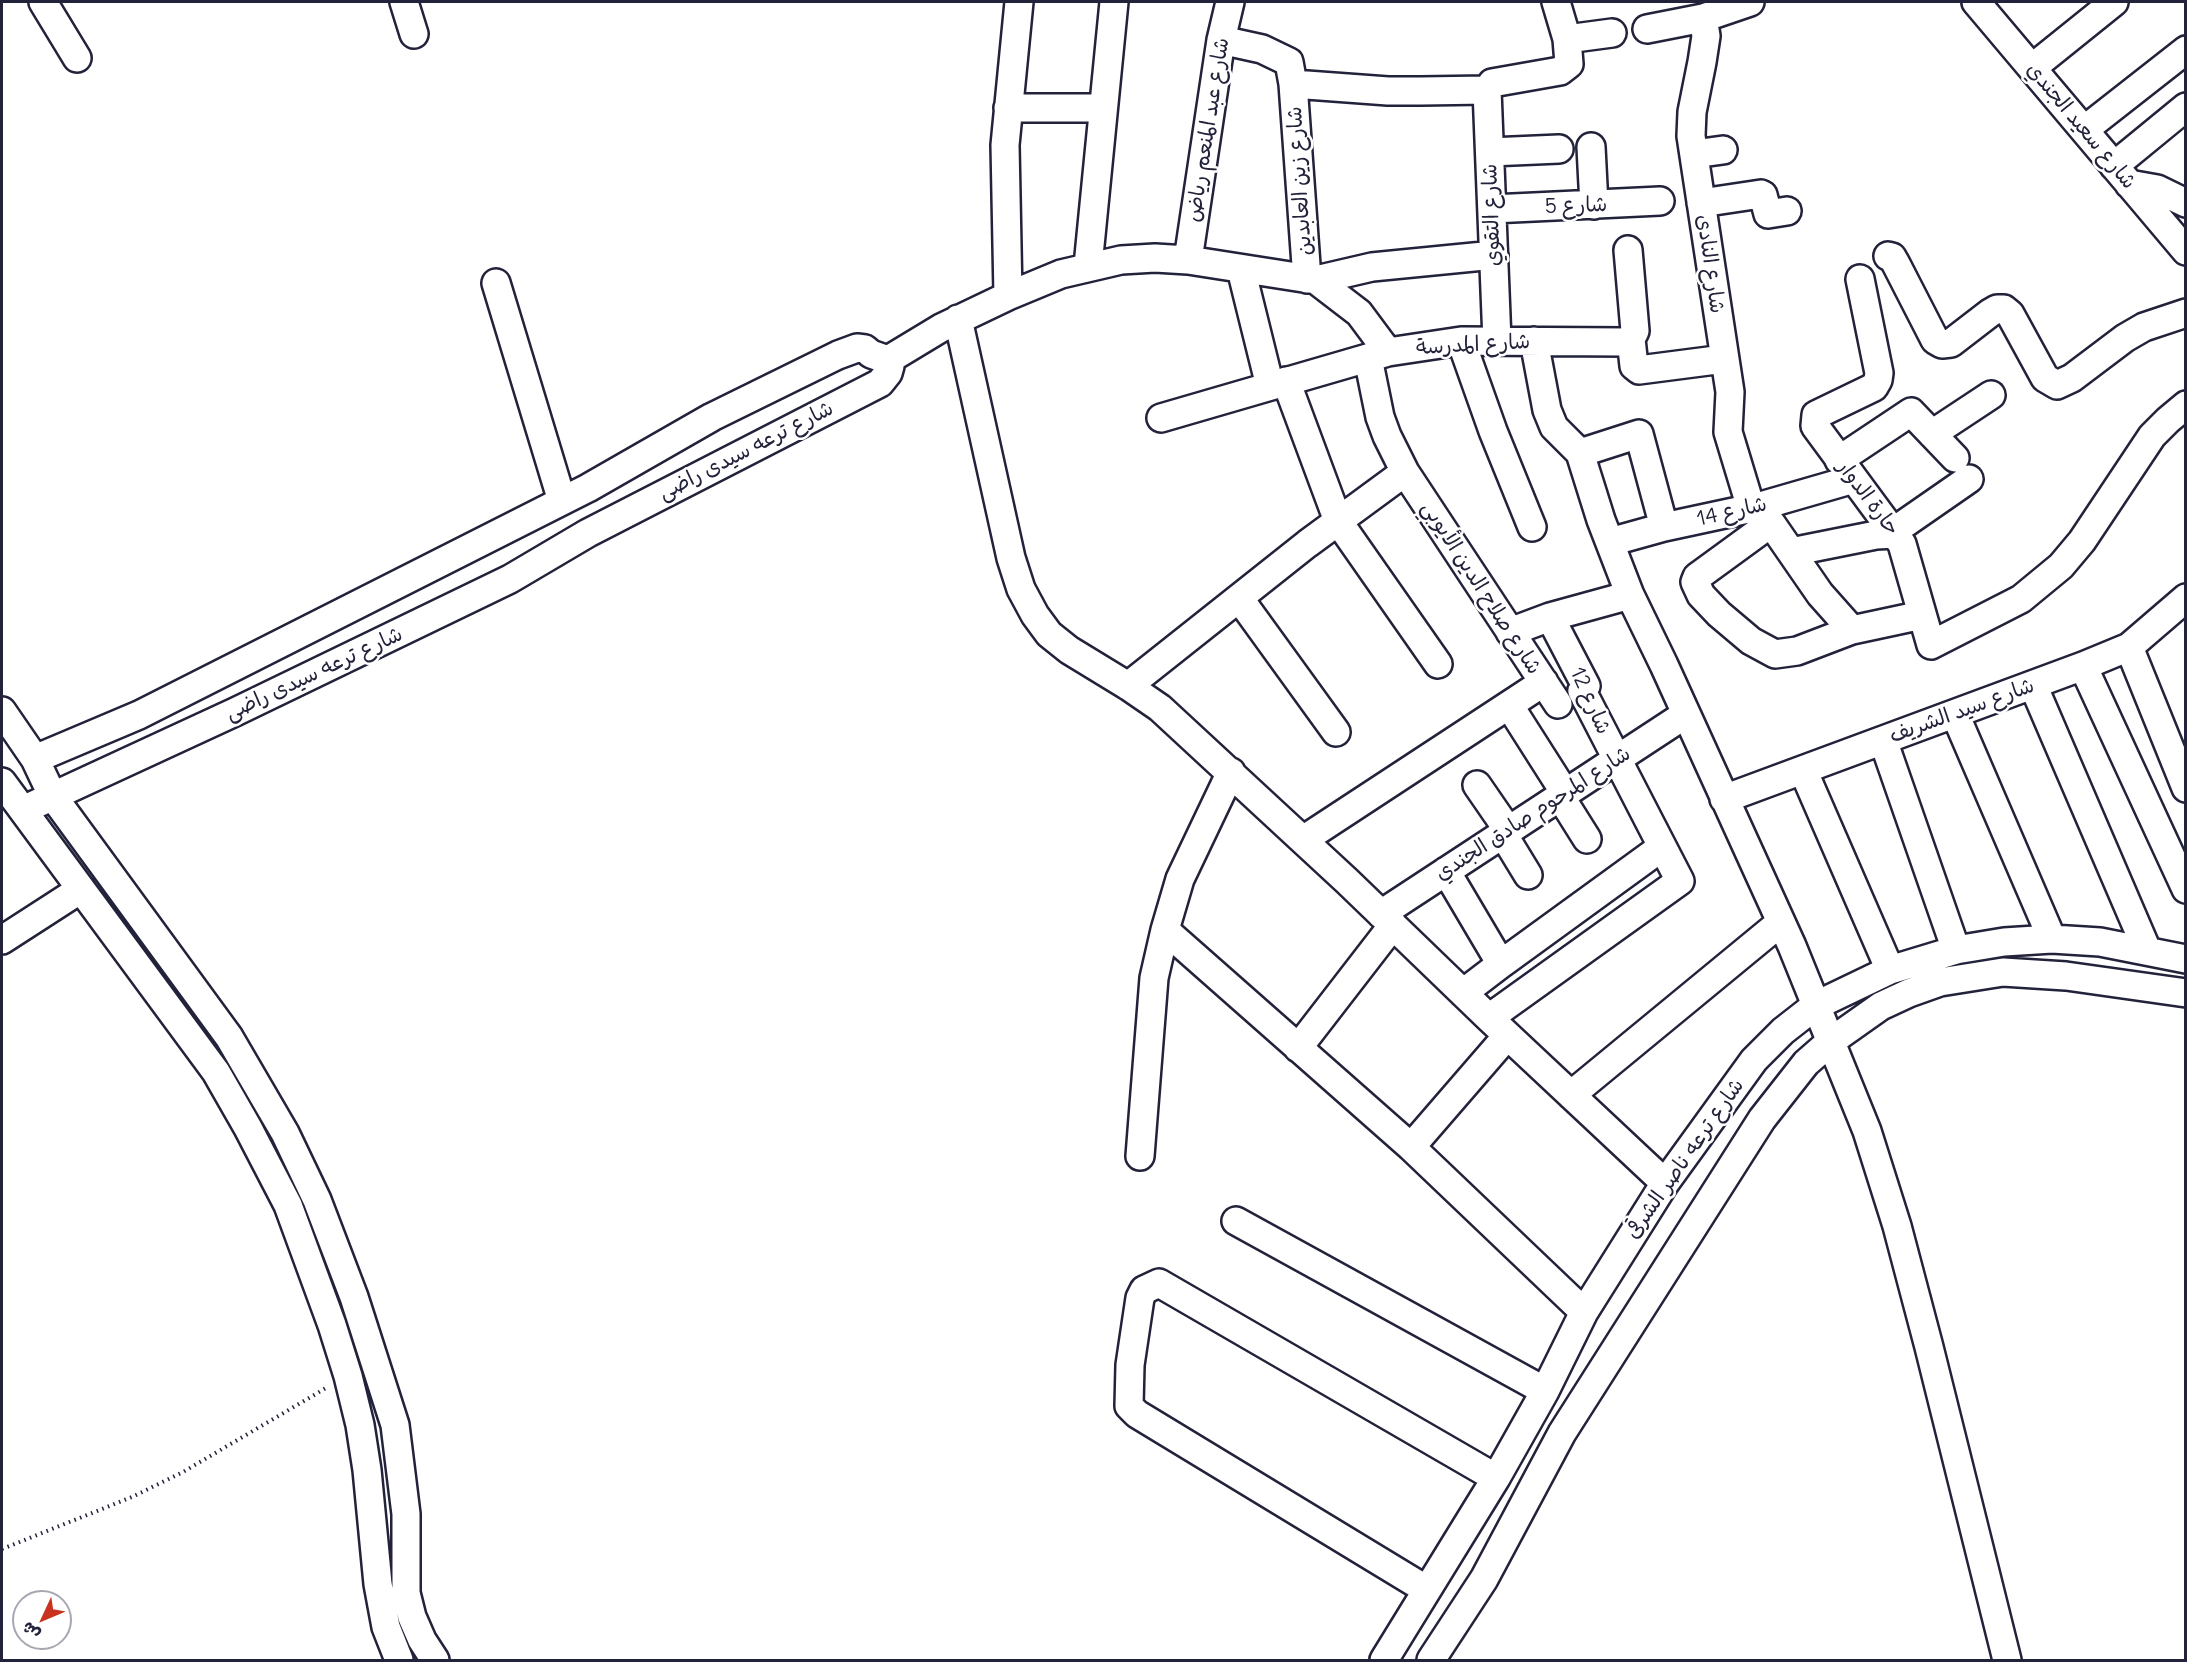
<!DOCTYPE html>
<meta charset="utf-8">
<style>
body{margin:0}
#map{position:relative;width:2187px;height:1662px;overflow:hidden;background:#fff;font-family:Delius,"Playpen Sans Arabic",sans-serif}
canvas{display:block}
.frame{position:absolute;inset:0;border:3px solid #22223b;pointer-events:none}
.north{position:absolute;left:12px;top:1590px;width:60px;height:60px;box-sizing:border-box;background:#fff;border:2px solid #a7a7b1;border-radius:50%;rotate:226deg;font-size:16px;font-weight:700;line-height:24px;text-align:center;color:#22223b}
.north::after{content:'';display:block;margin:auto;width:21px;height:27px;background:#c8321e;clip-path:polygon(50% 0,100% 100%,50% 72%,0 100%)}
</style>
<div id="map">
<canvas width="2187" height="1662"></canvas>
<div class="frame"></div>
<div class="north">ش</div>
</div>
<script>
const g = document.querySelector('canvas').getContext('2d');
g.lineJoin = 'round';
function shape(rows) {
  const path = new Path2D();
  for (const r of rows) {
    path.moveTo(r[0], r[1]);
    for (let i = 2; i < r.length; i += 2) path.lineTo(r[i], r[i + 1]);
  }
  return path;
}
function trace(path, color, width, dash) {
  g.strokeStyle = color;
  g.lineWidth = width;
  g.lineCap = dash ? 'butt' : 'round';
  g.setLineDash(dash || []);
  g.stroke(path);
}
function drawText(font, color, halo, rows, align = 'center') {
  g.font = font + ' Delius,"Playpen Sans Arabic",sans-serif';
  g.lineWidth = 5;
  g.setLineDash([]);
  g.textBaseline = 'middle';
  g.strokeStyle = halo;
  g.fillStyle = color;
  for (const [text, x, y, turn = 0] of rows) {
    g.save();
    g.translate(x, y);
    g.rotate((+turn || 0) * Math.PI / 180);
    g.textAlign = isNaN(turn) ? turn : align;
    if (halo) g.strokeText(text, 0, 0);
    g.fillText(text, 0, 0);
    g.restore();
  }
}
const minor = shape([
 [43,2,77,58],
 [404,2,414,34],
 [1556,2,1567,39],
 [1976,2,2186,251],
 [1703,18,1706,36,1702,62,1692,112,1691,136,1730,392,1728,432,1751,508],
 [1647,29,1703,18,1750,2],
 [1221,40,1262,49,1289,62,1293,84,1388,91,1421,91,1487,90,1492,83,1560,71,1569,64,1567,39,1612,33],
 [2032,68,2114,2],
 [1293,84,1307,279],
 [1487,90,1497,341],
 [1008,108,1103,108],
 [2084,130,2186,50],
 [1591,147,1594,205],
 [1490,152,1559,149],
 [1694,154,1723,150],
 [2114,166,2186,107],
 [2129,184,2157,189,2186,203],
 [1701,203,1761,194,1763,195,1768,214,1787,211],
 [1492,209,1660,201],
 [1888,256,1892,257,1896,264,1935,340,1942,344,1951,343,1990,313,1997,309,2004,309,2010,314,2045,378,2057,385,2072,378,2125,338,2144,327,2186,313],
 [1188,260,1221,40,1230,2],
 [1088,266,1114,2],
 [1241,269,1270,386],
 [1860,279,1879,373,1878,380,1874,387,1816,415,1815,426,1902,544,1931,645,2021,599,2061,566,2082,541,2152,436,2168,420,2186,405],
 [1316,280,1359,313,1388,352],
 [496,283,562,501],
 [1008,296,1005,145,1019,2],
 [958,319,1011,558,1021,589,1035,615,1049,634,1069,650,1128,686,1160,708,1347,881,1489,1018,1665,1183],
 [1631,339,1634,366,1639,370,1724,359],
 [1461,341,1493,431,1532,527],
 [1534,341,1547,410,1554,427,1580,453,1601,520,1630,595],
 [1368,358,1380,417,1387,436,1405,472,1558,704],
 [1286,381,1338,521,1438,664],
 [1161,418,1388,352,1461,341,1627,342,1631,339,1635,331,1628,250],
 [1932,434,1991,395],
 [1580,453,1639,434,1664,527],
 [1839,460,1911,412,1955,458],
 [1894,531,1969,479],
 [1610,542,1664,527,1757,507,1854,479],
 [1791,552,1820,594,1852,630,1922,615],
 [1239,598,1336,732],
 [1852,630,1797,651,1775,654,1751,641,1719,614,1701,595,1695,582,1697,577,1771,523,1791,552,1876,535,1896,534],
 [1510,632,1550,617,1630,595,1664,665,1792,946,1867,1131,1897,1226,1929,1347,2007,1660],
 [2129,647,2186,788],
 [2083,666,2186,889],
 [2033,685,2147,950],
 [1128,686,1307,544,1405,472],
 [1509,705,1565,793],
 [2,711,35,759,52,795,229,1037,285,1133,317,1200,354,1297,395,1425,406,1514,406,1593,412,1617,422,1640,435,1660],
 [1955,714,2052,939],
 [1883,740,1956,950],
 [35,759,139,715,588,488,712,417,838,355,857,348,865,349,871,354,888,360],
 [1803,770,1890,970],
 [2,782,216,1072,248,1128,288,1205,332,1325,348,1376,360,1425,367,1470,378,1584,386,1627,399,1660],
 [1477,785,1508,830],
 [1560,796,1587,839],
 [1724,799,2083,666,2129,647,2186,598],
 [23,810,235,712,510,579,588,533,880,383,888,373,890,366,888,360,941,328,1008,296,1061,274,1121,260,1155,258,1188,260,1316,280,1372,267,1494,255],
 [1503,834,1528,875],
 [1303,840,1544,682],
 [1446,871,1501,964,1463,993],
 [1381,914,1686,714],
 [1165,930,1411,1147,1584,1312],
 [2,940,81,889],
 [1501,964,1662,847],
 [1489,1018,1680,881,1582,691,1586,686,1550,617],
 [1298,1048,1393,925],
 [1571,1095,1781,922],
 [1411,1147,1507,1036],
 [1140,1156,1154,978,1165,930,1180,879,1231,772],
 [1236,1221,1545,1391],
 [1427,1590,1137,1414,1129,1406,1130,1365,1140,1298,1144,1290,1159,1283,1496,1478],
 [1384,1660,1496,1478,1545,1391,1584,1312,1665,1183,1754,1060,1783,1031,1815,1006,1890,970,1956,950,2004,942,2052,939,2100,942,2186,959],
 [1431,1660,1484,1579,1562,1433,1762,1119,1806,1063,1830,1042,1881,1006,1909,993,1940,982,2003,972,2066,976,2186,993]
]);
trace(minor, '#22223b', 32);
trace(shape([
 [2,1549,132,1497,183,1472,326,1388]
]), '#22223b', 4, [1.5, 4.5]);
trace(minor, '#fff', 27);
drawText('21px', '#22223b', '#fff', [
 ["شارع سعيد الجندي",2081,126,50],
 ["شارع عبد المنعم رياض",1208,130,-81],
 ["شارع زين العابدين",1300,181,-94],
 ["شارع 5",1576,206,-2],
 ["شارع التقوي",1492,215,-92],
 ["شارع النادى",1710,264,82],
 ["شارع المدرسة",1473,345,-3],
 ["شارع ترعه سيدى راضى",746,451,-27],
 ["حارة الدوار",1868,498,53],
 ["شارع 14",1732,512,-13],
 ["شارع صلاح الدين الأيوبي",1481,588,57],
 ["شارع ترعه سيدى راضى",314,674,-25],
 ["شارع 12",1590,701,66],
 ["شارع سيد الشريف",1962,711,-20],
 ["شارع المرحوم صادق الجندي",1533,814,-33],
 ["شارع ترعه ناصر الشرقى",1685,1159,-55]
]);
</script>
